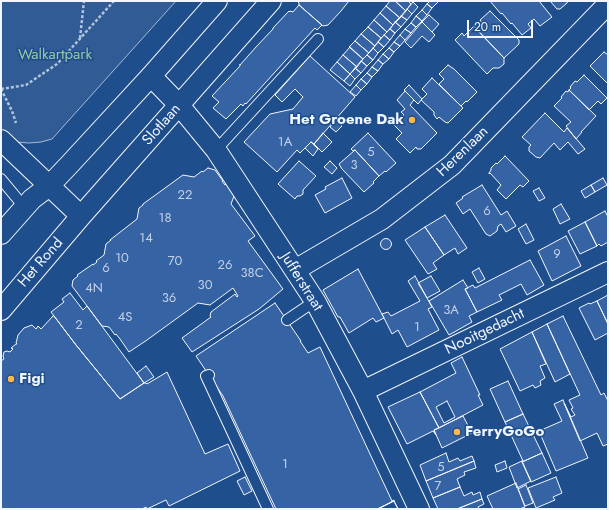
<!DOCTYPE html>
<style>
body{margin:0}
#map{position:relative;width:609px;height:510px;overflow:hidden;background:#1f4e8c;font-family:Jost,sans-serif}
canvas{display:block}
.frame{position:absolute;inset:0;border:2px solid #f2f6ff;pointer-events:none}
.scale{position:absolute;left:467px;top:20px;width:66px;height:18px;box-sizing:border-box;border:2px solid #f2f6ff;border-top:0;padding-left:5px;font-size:12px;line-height:14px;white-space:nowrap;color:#f2f6ff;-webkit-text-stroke:3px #1f4e8c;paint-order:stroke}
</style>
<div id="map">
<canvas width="609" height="510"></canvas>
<div class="frame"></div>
<div class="scale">20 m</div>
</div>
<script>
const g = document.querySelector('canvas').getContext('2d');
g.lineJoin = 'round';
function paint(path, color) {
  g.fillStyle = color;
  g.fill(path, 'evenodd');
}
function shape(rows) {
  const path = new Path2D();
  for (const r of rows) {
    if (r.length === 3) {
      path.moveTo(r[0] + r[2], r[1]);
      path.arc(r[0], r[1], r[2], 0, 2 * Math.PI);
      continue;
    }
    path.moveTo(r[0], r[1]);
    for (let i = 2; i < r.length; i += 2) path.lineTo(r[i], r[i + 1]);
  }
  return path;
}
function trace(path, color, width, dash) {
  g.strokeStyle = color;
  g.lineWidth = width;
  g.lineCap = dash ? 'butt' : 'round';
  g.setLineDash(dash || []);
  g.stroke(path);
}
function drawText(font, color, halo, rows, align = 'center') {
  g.font = font + ' Jost,sans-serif';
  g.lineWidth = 3;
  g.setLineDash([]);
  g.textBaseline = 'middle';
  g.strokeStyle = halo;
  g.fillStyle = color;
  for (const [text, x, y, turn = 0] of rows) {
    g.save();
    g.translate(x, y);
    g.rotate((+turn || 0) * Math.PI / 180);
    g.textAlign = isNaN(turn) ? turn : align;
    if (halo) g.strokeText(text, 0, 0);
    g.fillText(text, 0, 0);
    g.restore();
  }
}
const green = shape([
 [1,1,176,1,52,139,41,142,29,143,15,142,1,131,1,1]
]);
paint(green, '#305b95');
trace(green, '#a8bbd7', 1);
const building = shape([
 [297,1,349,1,341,11,328,25,323,26,299,5,299,3,297,1],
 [390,1,395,1,406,11,400,18,386,6,390,1],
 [395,1,408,1,411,4,406,11,395,1],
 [430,1,437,1,438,2,432,8,427,4,430,1],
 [490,1,539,1,552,17,540,26,534,19,528,24,531,28,522,35,512,23,511,24,502,13,501,14,490,1],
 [550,1,568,1,567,3,560,9,557,9,550,1],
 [413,2,418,7,412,14,407,9,413,2],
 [427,4,432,8,427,15,422,10,427,4],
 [299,5,322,25,317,30,315,28,246,104,245,103,243,106,241,104,226,119,213,108,219,102,212,96,240,66,240,64,240,65,256,47,273,29,273,28,289,11,290,12,290,11,293,12,299,5],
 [386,6,400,18,393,25,380,13,386,6],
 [407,9,412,14,407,20,401,16,407,9],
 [422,10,427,15,422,21,416,16,422,10],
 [490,11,519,40,519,44,504,58,476,29,482,23,480,20,490,11],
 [380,13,393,25,387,32,374,20,380,13],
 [429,15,439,24,432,32,422,22,429,15],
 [401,16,407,20,401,27,395,22,401,16],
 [416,16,422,21,416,27,411,23,416,16],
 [374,20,387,32,381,38,368,27,374,20],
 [395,22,401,27,395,33,390,29,395,22],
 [422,22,435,35,429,42,422,36,411,48,405,42,422,22],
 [411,23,416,27,411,33,405,29,411,23],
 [474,26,504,58,504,64,499,68,493,68,487,74,455,40,462,33,464,36,474,26],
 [368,27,381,38,375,46,361,34,368,27],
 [390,29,395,33,390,40,384,35,390,29],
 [405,29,411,33,405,40,400,35,405,29],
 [361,34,375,46,369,53,355,41,361,34],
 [384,35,390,40,384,47,378,42,384,35],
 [400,35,405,40,400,46,394,42,400,35],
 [355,41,369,53,363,59,349,47,355,41],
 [378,42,384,47,378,53,373,48,378,42],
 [394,42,400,46,394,52,389,48,394,42],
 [350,47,363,59,357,67,343,55,350,47],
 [373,48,378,53,373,60,367,55,373,48],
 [389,48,394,52,389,59,383,54,389,48],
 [604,52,608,55,608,84,590,66,604,52],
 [383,54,389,59,383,64,378,60,383,54],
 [343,55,357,67,350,74,337,62,343,55],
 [367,55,373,60,367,66,361,61,367,55],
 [310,56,355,97,314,144,311,142,300,153,297,150,277,172,244,142,270,114,293,109,303,97,295,89,282,102,275,95,310,56],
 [378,60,383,64,378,71,372,67,378,60],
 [361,61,367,66,361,73,355,68,361,61],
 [337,62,350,74,344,81,330,70,337,62],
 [448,65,454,69,477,92,467,102,466,101,461,106,439,84,444,79,439,74,448,65],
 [372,67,378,71,372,77,367,73,372,67],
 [355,68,361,73,355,79,350,74,355,68],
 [367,73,372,77,367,84,361,79,367,73],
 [350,74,355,79,350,86,344,81,350,74],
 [584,75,607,98,601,104,598,101,589,110,569,90,571,88,570,87,575,81,577,82,584,75],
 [432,78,463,108,448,123,445,122,439,117,437,119,434,115,434,112,421,100,427,94,422,89,432,78],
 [361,79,367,84,361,90,356,85,361,79],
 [356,85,361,90,356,96,350,92,356,85],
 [409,85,422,99,418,104,404,90,409,85],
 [569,90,596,116,581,132,582,132,576,139,566,126,571,122,554,106,562,98,561,97,566,91,568,92,569,90],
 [405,91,414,100,410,105,437,133,421,149,417,149,416,147,410,153,396,139,402,133,394,125,404,115,401,112,405,109,397,100,405,91],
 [545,113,564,132,567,128,585,149,578,154,568,142,560,150,554,143,540,158,536,157,529,151,529,147,531,145,522,137,545,113],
 [336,120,342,126,336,132,330,127,336,120],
 [323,133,332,142,322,152,314,144,323,133],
 [368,133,396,163,386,172,385,171,379,176,355,150,353,151,351,149,368,133],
 [311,142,318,149,313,156,305,148,300,153,311,142],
 [355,150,379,176,373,182,374,183,364,192,342,169,339,164,355,150],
 [505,156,506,157,529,181,523,187,520,185,506,199,497,190,501,185,490,173,489,174,489,173,491,170,491,168,496,163,497,164,505,156],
 [299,161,316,176,303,190,303,194,300,196,297,196,295,199,278,184,299,161],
 [330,161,337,168,332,174,324,167,330,161],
 [208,168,215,170,223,181,222,181,225,185,226,184,234,196,231,204,255,236,248,241,283,289,259,309,192,352,182,338,211,317,210,316,211,312,235,294,237,297,238,296,233,288,210,305,198,303,147,340,129,352,120,339,116,334,115,335,109,327,102,326,72,286,73,280,78,276,77,275,93,264,93,265,97,262,96,261,104,255,106,244,111,240,110,240,137,219,139,208,143,205,143,204,183,175,194,177,202,171,203,172,208,168],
 [342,178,352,198,325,213,315,195,326,189,325,187,342,178],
 [603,178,607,185,595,192,591,185,603,178],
 [482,185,501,215,507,211,516,226,506,232,501,224,498,226,497,231,490,236,486,234,470,209,463,214,456,203,463,198,462,197,482,185],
 [591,185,595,192,585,198,581,191,591,185],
 [539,188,545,198,539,201,533,191,539,188],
 [561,204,570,219,560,224,553,209,561,204],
 [605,211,608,217,608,242,601,246,599,244,597,246,585,222,605,211],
 [445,215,467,248,458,254,455,248,444,255,425,227,445,215],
 [585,222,597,246,580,254,568,231,585,222],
 [526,224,534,240,526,244,518,229,526,224],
 [425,227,444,255,433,263,437,269,428,274,405,240,425,227],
 [566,236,581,266,552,281,538,251,566,236],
 [386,244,5.5],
 [530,260,544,285,527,295,521,284,499,295,502,300,477,312,465,289,473,285,475,288,530,260],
 [479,268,485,279,478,283,472,272,479,268],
 [358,269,384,318,376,322,373,318,349,333,340,317,338,317,323,290,358,269],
 [415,276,432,307,428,309,439,330,407,347,398,330,392,334,382,314,388,312,391,316,420,301,408,281,415,276],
 [431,276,440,291,427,298,418,283,431,276],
 [463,280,468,288,465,289,477,312,469,316,472,322,449,335,429,301,463,280],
 [70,293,83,310,87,306,144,383,120,399,76,345,51,312,64,302,62,299,70,293],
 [608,295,608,324,597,301,608,295],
 [597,301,608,324,608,333,595,340,579,308,589,303,590,304,597,301],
 [275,303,301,341,300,341,308,353,320,347,392,501,394,500,394,501,378,509,276,509,223,396,196,356,275,303],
 [53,316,54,316,76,345,120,399,144,383,146,383,147,384,167,372,205,454,228,444,240,471,169,506,166,500,147,509,146,507,142,509,1,509,1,361,4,359,3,356,4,352,7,351,10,352,13,349,11,348,16,344,17,344,16,343,18,335,24,328,32,325,36,329,38,326,41,329,53,316],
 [563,316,601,395,604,393,608,401,608,444,603,446,597,433,580,441,564,403,571,417,575,415,571,409,573,408,569,400,580,395,547,324,563,316],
 [547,324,570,374,555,382,532,332,547,324],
 [532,332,546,364,540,366,545,378,540,381,541,385,535,388,533,385,520,391,500,349,532,332],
 [462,357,480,395,478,395,483,405,439,428,420,392,456,373,451,363,462,357],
 [447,401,455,417,444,423,436,407,447,401],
 [146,366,154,377,144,383,137,373,146,366],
 [508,381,523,414,505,422,490,389,508,381],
 [420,392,439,428,434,430,436,435,433,431,407,444,388,407,420,392],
 [563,400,588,458,556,471,539,431,562,421,554,404,563,400],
 [523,414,542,453,522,462,523,461,505,422,523,414],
 [463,416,472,433,442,448,434,430,463,416],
 [446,453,449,462,458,458,460,461,472,456,474,461,426,481,420,465,446,453],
 [542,453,551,473,531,482,522,462,542,453],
 [474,461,476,468,464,472,465,475,457,479,460,487,433,498,426,481,474,461],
 [505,461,507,468,497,472,495,465,505,461],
 [522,461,531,481,517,488,509,467,522,461],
 [245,477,252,491,244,495,237,481,245,477],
 [556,477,562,493,553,497,555,500,536,508,528,488,556,477],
 [516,483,525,507,519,509,493,509,487,496,516,483],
 [526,485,533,503,525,506,518,489,526,485],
 [460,487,464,496,472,492,473,495,480,492,482,499,457,509,438,509,433,498,460,487],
 [482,499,484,504,478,507,479,509,457,509,482,499],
 [394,501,398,509,378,509,393,501,394,501],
 [394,501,398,509,377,509,394,501]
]);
paint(building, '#3563a3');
trace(building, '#f2f6ff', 1);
const lane = shape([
 [216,150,318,39],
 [1,179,25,208],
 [287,320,315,301],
 [209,375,206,376,268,509]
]);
const street = shape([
 [151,76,179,105,216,150,315,301,363,391,419,509],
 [1,140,81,216],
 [1,234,32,199,49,186,69,165,151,76,217,1],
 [295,270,382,219,452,165,608,4],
 [1,310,81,216,271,1],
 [363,391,608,272]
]);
trace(lane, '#f2f6ff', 12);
trace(street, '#f2f6ff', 22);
trace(shape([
 [80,38,84,1],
 [1,89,26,85,57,64,114,1],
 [1,89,12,111,16,123]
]), '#b3c4dc', 2.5, [3, 2]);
trace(lane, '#1f4e8c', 10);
trace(street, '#1f4e8c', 20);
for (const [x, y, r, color] of [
 [412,120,4,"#ffb74d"],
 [11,379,4,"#ffb74d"],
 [457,432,4,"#ffb74d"]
]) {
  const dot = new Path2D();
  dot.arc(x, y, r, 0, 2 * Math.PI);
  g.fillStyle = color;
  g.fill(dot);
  trace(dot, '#1f4e8c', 1.5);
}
drawText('13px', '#c3d1e8', null, [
 ["1A",285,143],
 ["5",371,153],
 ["3",354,166],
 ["22",185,196],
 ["6",487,212],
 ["18",165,219],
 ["14",146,239],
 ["9",557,255],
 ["10",122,259],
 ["70",175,262],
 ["26",225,266],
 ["6",106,269],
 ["38C",252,274],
 ["30",205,286],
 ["4N",94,289],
 ["36",169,299],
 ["3A",451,311],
 ["4S",125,318],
 ["2",79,326],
 ["1",417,328],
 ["1",285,465],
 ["5",441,468],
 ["7",438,487]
]);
drawText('15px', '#97c8a6', '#1f4e8c', [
 ["Walkartpark",55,55]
]);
drawText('bold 15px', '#f2f6ff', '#1f4e8c', [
 ["Het Groene Dak",404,120,"right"],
 ["Figi",19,379],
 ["FerryGoGo",465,432]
], 'left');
drawText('15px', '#f2f6ff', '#1f4e8c', [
 ["Slotlaan",162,125,-49],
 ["Herenlaan",463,152,-44],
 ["Het Rond",41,263,-49],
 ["Jufferstraat",301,282,58],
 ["Nooitgedacht",485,332,-26]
]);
</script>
